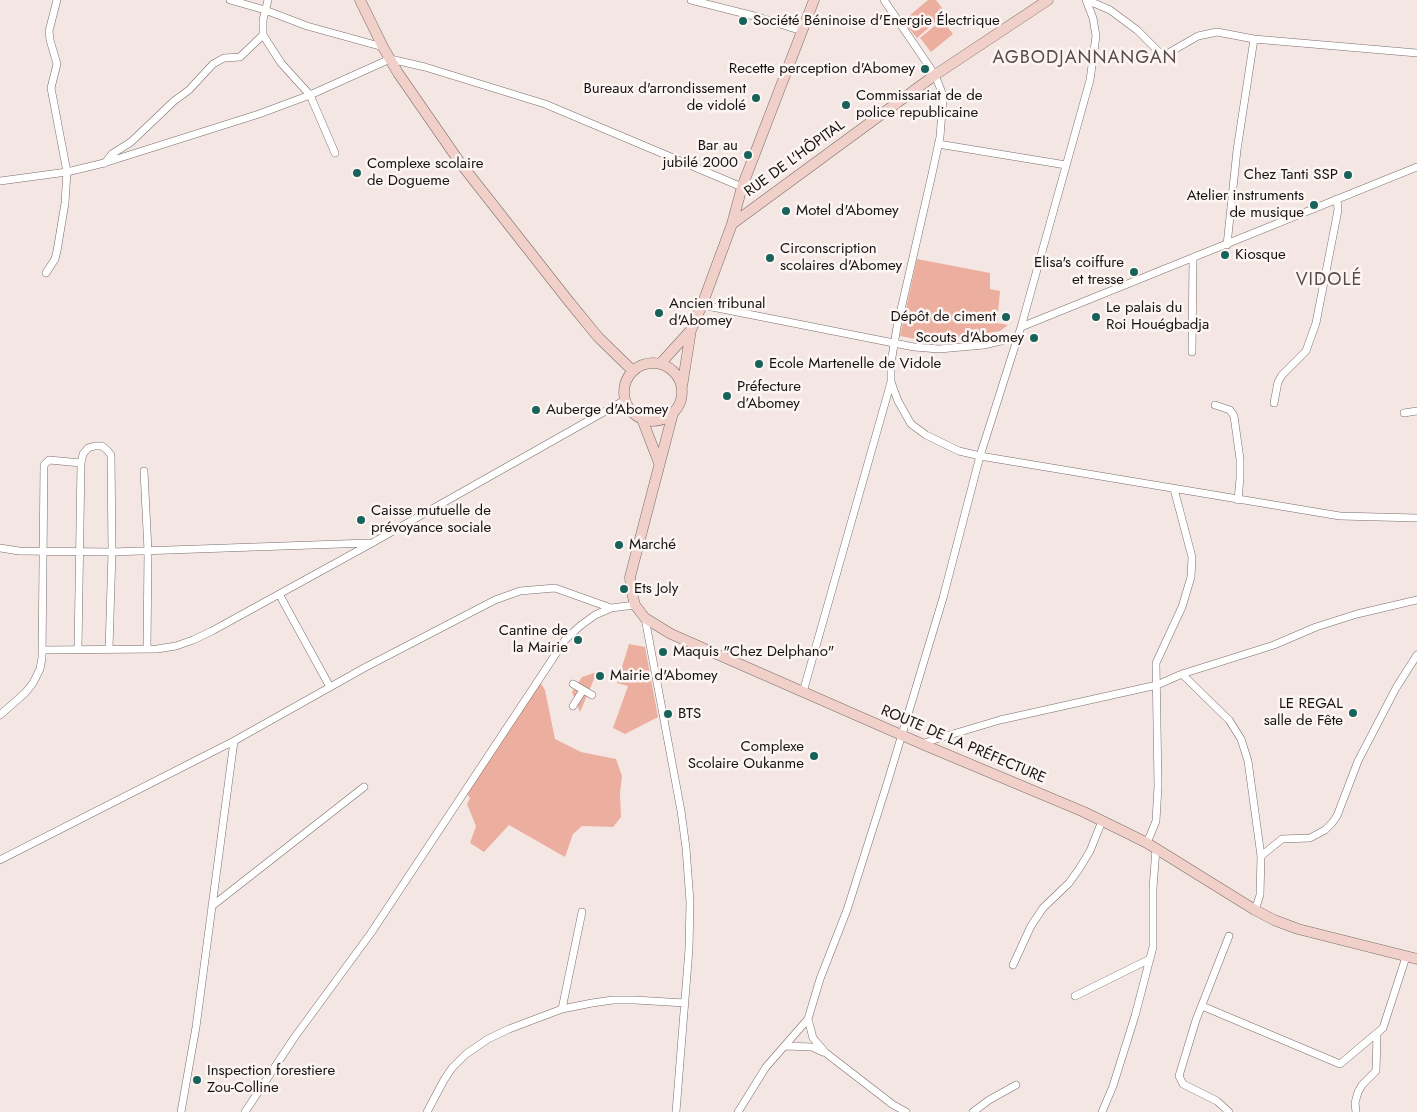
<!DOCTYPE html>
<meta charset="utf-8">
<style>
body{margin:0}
canvas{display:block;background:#f4e7e3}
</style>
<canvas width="1417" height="1112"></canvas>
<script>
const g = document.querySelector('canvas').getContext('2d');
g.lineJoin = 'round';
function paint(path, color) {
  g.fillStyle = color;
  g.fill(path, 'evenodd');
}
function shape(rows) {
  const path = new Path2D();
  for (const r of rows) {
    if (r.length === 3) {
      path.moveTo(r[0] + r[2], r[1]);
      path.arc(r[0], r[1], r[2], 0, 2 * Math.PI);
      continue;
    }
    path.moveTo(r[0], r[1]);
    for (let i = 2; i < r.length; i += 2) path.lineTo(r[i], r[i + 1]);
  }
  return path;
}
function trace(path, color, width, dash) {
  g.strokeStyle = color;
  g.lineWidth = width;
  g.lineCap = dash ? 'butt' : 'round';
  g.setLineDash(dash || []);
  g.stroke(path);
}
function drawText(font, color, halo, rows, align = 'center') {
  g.font = font + ' Jost,sans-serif';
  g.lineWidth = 5;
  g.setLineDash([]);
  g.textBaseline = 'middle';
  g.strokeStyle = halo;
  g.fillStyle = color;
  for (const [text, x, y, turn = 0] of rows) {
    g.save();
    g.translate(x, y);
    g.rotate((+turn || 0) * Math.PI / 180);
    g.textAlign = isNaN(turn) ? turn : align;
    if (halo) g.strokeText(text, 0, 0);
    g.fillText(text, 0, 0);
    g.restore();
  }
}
paint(shape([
 [928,0,936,0,946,13,917,38,903,21],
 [942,20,953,34,931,52,920,38],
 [917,259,990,273,990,289,1000,291,997,323,1008,325,1000,331,945,340,925,341,900,336],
 [629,644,645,647,658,717,625,734,613,728,628,686,617,683],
 [597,672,580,712,572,692,582,677],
 [538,683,542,685,545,690,555,739,581,752,616,759,622,776,620,793,621,817,613,827,582,826,573,834,565,857,509,825,484,852,470,843,476,826,467,804,470,798,466,792]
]), '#ecae9e');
const street = shape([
 [230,0,265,10,307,26,383,47],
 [268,0,263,20,263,35,281,63,310,95,335,153],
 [691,0,758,17,802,31],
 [884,0,935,75,941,90,943,98,940,137,932,174,897,327,891,363,891,382,898,401,911,424,926,435,959,451,980,456,1340,516,1417,518],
 [1087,0,1110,10,1137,30,1159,52,1165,55,1198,36,1217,32,1254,39,1417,53],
 [938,144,1066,165],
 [105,163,112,154,131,142,174,101,189,90,213,64,224,58,240,57,263,35],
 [0,181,67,172,104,163,259,114,310,95,390,59,425,67,545,104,742,187],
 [1227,245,1237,150,1254,39],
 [46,273,55,259,57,251,65,203,67,172,51,88,57,64,50,40,49,31,57,0],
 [702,305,914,347,939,349,984,345,1017,337],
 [1021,327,1417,167],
 [1192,352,1193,258],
 [1274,403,1278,382,1282,375,1306,351,1316,323,1338,210,1337,199],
 [1215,405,1230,410,1234,416,1240,459,1240,478,1238,500],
 [1404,413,1417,411],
 [144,471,148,551,147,649],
 [0,548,19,551,112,552,369,543],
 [279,594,330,687],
 [645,618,681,811,686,848,690,902,689,949,676,1112],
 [78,649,81,463,83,454,88,448,95,446,102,446,107,450,111,455,112,552,109,649],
 [42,650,157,649,176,646,193,640,212,631,372,543,625,400],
 [1182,674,1229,720,1241,739,1248,761,1261,856,1260,895,1255,910],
 [573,684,592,695],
 [803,692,891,382],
 [573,706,583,690],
 [0,715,25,693,33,683,40,669,42,658,44,465,49,460,81,463],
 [922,744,936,739,1000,720,1157,685,1182,674,1274,645,1316,627,1357,614,1417,600],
 [1147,843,1156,821,1158,786,1156,663,1182,607,1191,577,1192,557,1174,489],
 [1261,856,1282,839,1310,838,1325,830,1332,823,1337,816,1358,761,1396,688,1417,655],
 [0,860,234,741,364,668,495,600,520,591,555,588,611,608],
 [212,906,364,787],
 [1229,936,1196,1020,1179,1076,1183,1084,1217,1101,1229,1112],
 [1013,965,1031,926,1043,908,1069,883,1079,869,1090,851,1102,821],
 [1075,996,1150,959],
 [1202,1006,1340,1064,1383,1028,1406,957],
 [562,1009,582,912],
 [808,1019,813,1038,826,1053,892,1104,906,1112],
 [786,1046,812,1047,823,1052],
 [181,1112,196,1027,234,741],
 [245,1112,294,1038,371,933,565,640,580,626,595,615,611,608,635,605],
 [427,1112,444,1080,452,1068,466,1054,488,1039,509,1029,562,1009,592,1003,613,1000,635,1000,685,1003],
 [738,1112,766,1067,808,1019,820,979,847,910,887,784,943,598,980,456,1021,327,1090,80,1096,36,1093,18,1086,0],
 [973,1112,989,1100,1016,1085],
 [1102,1112,1113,1086,1135,1016,1153,947,1153,888,1156,849],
 [1356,1112,1355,1103,1358,1092,1362,1085,1376,1071,1377,1034]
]);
const secondary = shape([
 [360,0,383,47,398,73,461,164,567,299,598,337,633,371],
 [732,224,935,75,1048,0],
 [653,392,29],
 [660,364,690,331],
 [682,387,691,330,702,305,732,224,742,187,814,0],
 [673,413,630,577,631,589,635,605,645,618,671,634,922,744,1084,812,1127,833,1147,843,1255,910,1274,920,1298,929,1417,959],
 [642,419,659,463]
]);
trace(street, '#786d6a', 8);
trace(secondary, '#786d6a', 11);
trace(street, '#fff', 7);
trace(secondary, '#f0d0c8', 10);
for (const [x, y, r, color] of [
 [743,21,5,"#17625a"],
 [925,69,5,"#17625a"],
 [756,98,5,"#17625a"],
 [846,105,5,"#17625a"],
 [748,155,5,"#17625a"],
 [357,173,5,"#17625a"],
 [1348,175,5,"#17625a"],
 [1314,205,5,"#17625a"],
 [786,211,5,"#17625a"],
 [1225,255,5,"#17625a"],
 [770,258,5,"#17625a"],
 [1134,272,5,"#17625a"],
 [659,313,5,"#17625a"],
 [1006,317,5,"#17625a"],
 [1096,317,5,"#17625a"],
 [1034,338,5,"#17625a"],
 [759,364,5,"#17625a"],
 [727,396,5,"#17625a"],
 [536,410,5,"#17625a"],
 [361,520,5,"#17625a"],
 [619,545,5,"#17625a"],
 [624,589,5,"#17625a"],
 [578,640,5,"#17625a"],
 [663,652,5,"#17625a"],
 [600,676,5,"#17625a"],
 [1353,713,5,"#17625a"],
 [668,714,5,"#17625a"],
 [814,756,5,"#17625a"],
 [197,1080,5,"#17625a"]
]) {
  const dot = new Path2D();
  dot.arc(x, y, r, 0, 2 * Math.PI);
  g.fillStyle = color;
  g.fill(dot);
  trace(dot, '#fdf5f3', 2);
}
drawText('15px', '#171312', '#fdf5f3', [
 ["Société Béninoise d'Energie Électrique",753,21],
 ["Recette perception d'Abomey",915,69,"right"],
 ["Bureaux d'arrondissement",746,89,"right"],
 ["de vidolé",746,106,"right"],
 ["Commissariat de de",856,96],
 ["police republicaine",856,113],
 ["Bar au",738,146,"right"],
 ["jubilé 2000",738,163,"right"],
 ["Complexe scolaire",367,164],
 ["de Dogueme",367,181],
 ["Chez Tanti SSP",1338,175,"right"],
 ["Atelier instruments",1304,196,"right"],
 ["de musique",1304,213,"right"],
 ["Motel d'Abomey",796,211],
 ["Circonscription",780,249],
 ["scolaires d'Abomey",780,266],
 ["Kiosque",1235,255],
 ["Elisa's coiffure",1124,263,"right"],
 ["et tresse",1124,280,"right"],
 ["Ancien tribunal",669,304],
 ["d'Abomey",669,321],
 ["Le palais du",1106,308],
 ["Roi Houégbadja",1106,325],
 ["Dépôt de ciment",996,317,"right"],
 ["Scouts d'Abomey",1024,338,"right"],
 ["Ecole Martenelle de Vidole",769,364],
 ["Préfecture",737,387],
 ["d’Abomey",737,404],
 ["Auberge d'Abomey",546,410],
 ["Caisse mutuelle de",371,511],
 ["prévoyance sociale",371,528],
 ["Marché",629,545],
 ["Ets Joly",634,589],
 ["Cantine de",568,631,"right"],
 ["la Mairie",568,648,"right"],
 ["Maquis \"Chez Delphano\"",673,652],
 ["Mairie d'Abomey",610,676],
 ["LE REGAL",1343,704,"right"],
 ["salle de Fête",1343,721,"right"],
 ["BTS",678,714],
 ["Complexe",804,747,"right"],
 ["Scolaire Oukanme",804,764,"right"],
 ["Inspection forestiere",207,1071],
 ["Zou-Colline",207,1088]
], 'left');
drawText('15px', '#171312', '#fdf5f3', [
 ["RUE DE L'HÔPITAL",795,159,-36],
 ["ROUTE DE LA PRÉFECTURE",963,745,23]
]);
g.letterSpacing = '1px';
drawText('18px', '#584d4b', '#fdf5f3', [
 ["AGBODJANNANGAN",1085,59],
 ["VIDOLÉ",1329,281]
]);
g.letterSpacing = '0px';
</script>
